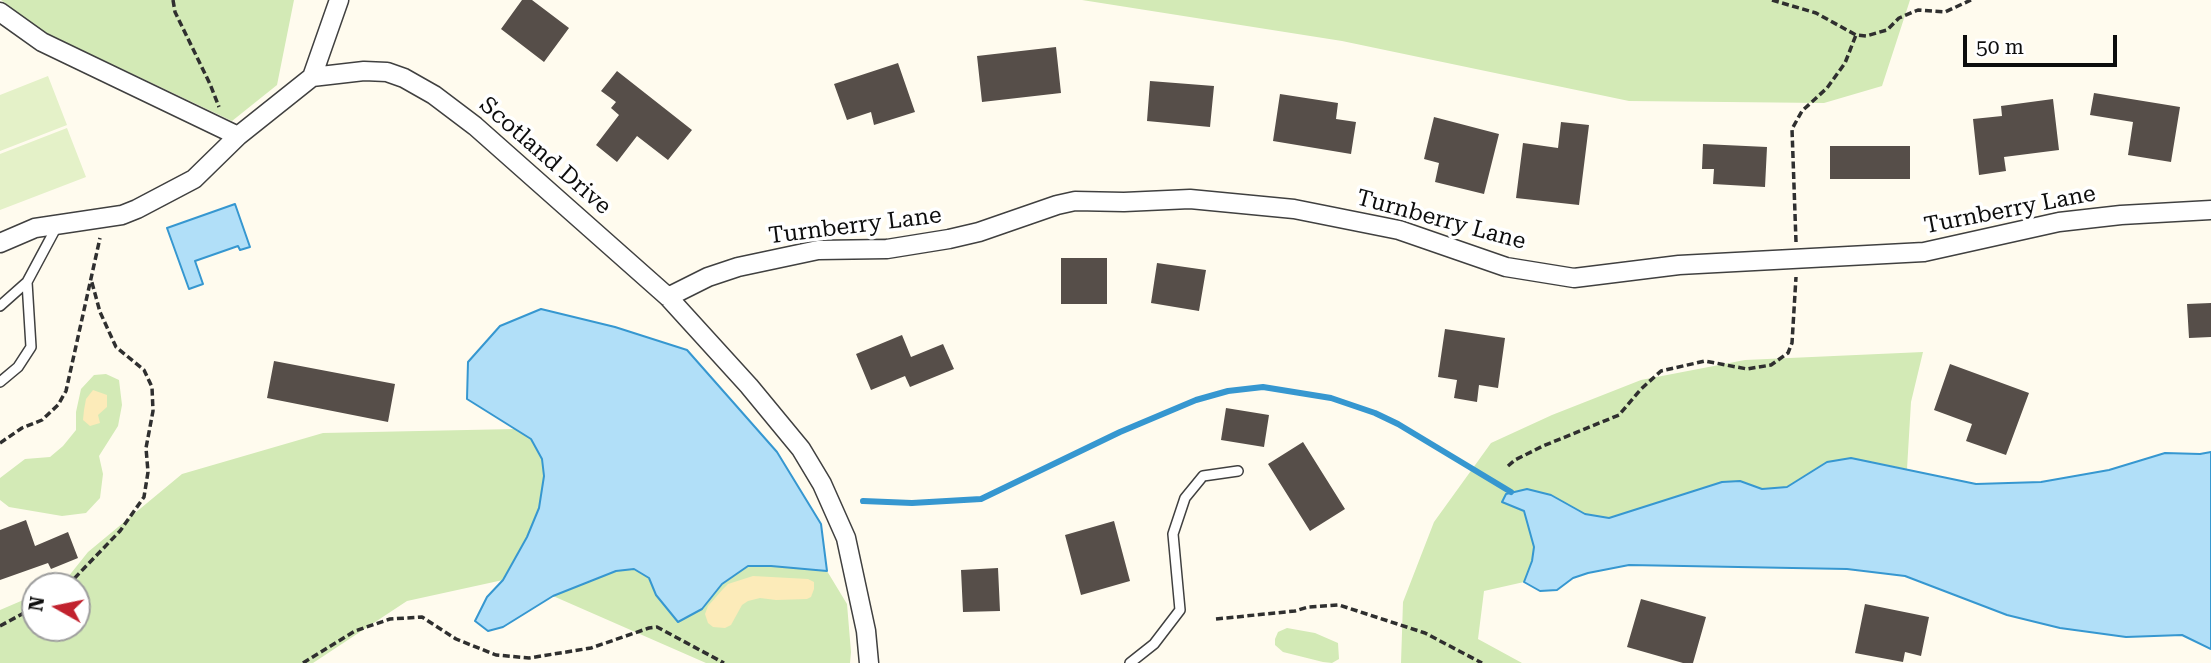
<!DOCTYPE html>
<style>
body{margin:0}
#map{position:relative;width:2211px;height:663px;overflow:hidden;background:#fffbee;font-family:"Roboto Serif",serif}
canvas{display:block}
.north{position:absolute;left:21px;top:572px;width:70px;height:70px;box-sizing:border-box;background:#fff;border:2px solid #9e9e9e;border-radius:50%;rotate:279deg;font-size:19px;font-weight:700;line-height:28px;text-align:center;color:#0d0d0d}
.north::after{content:'';display:block;margin:auto;width:24px;height:32px;background:#c1222e;clip-path:polygon(50% 0,100% 100%,50% 72%,0 100%)}
.scale{position:absolute;left:1963px;top:35px;width:154px;height:32px;box-sizing:border-box;border:4px solid #0d0d0d;border-top:0;padding-left:9px;font-size:21px;line-height:24px;white-space:nowrap;color:#0d0d0d;-webkit-text-stroke:5px #fff;paint-order:stroke}
</style>
<div id="map">
<canvas width="2211" height="663"></canvas>
<div class="north">N</div>
<div class="scale">50 m</div>
</div>
<script>
const g = document.querySelector('canvas').getContext('2d');
g.lineJoin = 'round';
function paint(path, color) {
  g.fillStyle = color;
  g.fill(path, 'evenodd');
}
function shape(rows) {
  const path = new Path2D();
  for (const r of rows) {
    path.moveTo(r[0], r[1]);
    for (let i = 2; i < r.length; i += 2) path.lineTo(r[i], r[i + 1]);
  }
  return path;
}
function trace(path, color, width, dash) {
  g.strokeStyle = color;
  g.lineWidth = width;
  g.lineCap = dash ? 'butt' : 'round';
  g.setLineDash(dash || []);
  g.stroke(path);
}
function drawText(font, color, halo, rows, align = 'center') {
  g.font = font + ' "Roboto Serif",serif';
  g.lineWidth = 7;
  g.setLineDash([]);
  g.textBaseline = 'middle';
  g.strokeStyle = halo;
  g.fillStyle = color;
  for (const [text, x, y, turn = 0] of rows) {
    g.save();
    g.translate(x, y);
    g.rotate((+turn || 0) * Math.PI / 180);
    g.textAlign = isNaN(turn) ? turn : align;
    if (halo) g.strokeText(text, 0, 0);
    g.fillText(text, 0, 0);
    g.restore();
  }
}
paint(shape([
 [1,0,294,0,277,85,232,121,44,32],
 [1082,0,1910,0,1882,86,1824,103,1629,101,1342,41],
 [1923,352,1911,402,1907,469,1850,458,1827,462,1787,487,1762,490,1740,481,1722,482,1609,518,1585,514,1551,495,1511,504,1524,511,1529,524,1534,547,1532,560,1524,582,1484,591,1478,639,1522,663,1401,663,1403,602,1434,522,1491,443,1552,415,1641,380,1745,360],
 [106,374,119,380,122,405,118,426,99,456,103,474,100,498,86,513,62,516,9,507,0,500,0,478,25,459,50,457,63,446,76,430,76,412,81,389,94,375],
 [515,429,531,439,542,459,544,476,539,508,527,537,615,571,634,569,649,578,656,595,702,609,722,584,748,566,771,566,827,571,847,604,851,652,850,663,706,663,553,596,503,580,407,601,313,663,0,663,0,610,35,595,35,628,77,628,77,586,52,586,68,577,88,552,182,474,323,433],
 [1287,628,1315,633,1338,643,1339,659,1332,663,1323,662,1283,652,1275,645,1275,639,1278,632]
]), '#d3eab6');
paint(shape([
 [93,390,107,395,107,407,98,415,100,423,90,426,83,420,84,410,86,399],
 [753,576,808,579,814,582,814,589,811,597,807,599,776,600,760,598,748,601,742,605,731,625,725,628,713,627,708,623,705,614,708,606,723,589,728,584]
]), '#fcebb9');
paint(shape([
 [48,76,67,125,0,151,0,95],
 [67,128,86,177,0,210,0,154]
]), '#e4f1c8');
const water = shape([
 [235,204,250,247,240,250,238,246,195,261,203,284,189,289,167,228,235,204],
 [541,309,615,327,687,350,777,452,821,524,827,571,771,566,748,566,722,584,702,609,678,622,656,595,649,578,634,569,616,571,553,596,503,627,488,631,475,621,487,597,503,580,527,537,539,508,544,476,542,459,531,439,467,399,468,362,500,326,541,309],
 [2211,452,2211,649,2182,635,2126,637,2060,628,2007,615,1905,576,1847,569,1629,565,1588,573,1573,578,1557,590,1540,591,1524,582,1532,561,1534,547,1524,511,1502,502,1506,494,1527,489,1551,495,1585,514,1609,518,1722,482,1740,481,1762,489,1787,487,1827,462,1851,458,1976,484,2041,482,2109,470,2165,453,2200,454,2211,452]
]);
paint(water, '#b1dff8');
trace(water, '#3697d0', 2);
trace(shape([
 [863,501,912,503,981,499,1120,432,1196,400,1228,391,1263,387,1331,398,1375,413,1398,424,1511,492]
]), '#3697d0', 6);
paint(shape([
 [522,0,532,0,569,28,544,62,501,29],
 [1056,47,1061,93,982,102,977,56],
 [898,63,915,112,874,125,871,112,847,120,834,84],
 [617,71,692,130,668,160,637,136,617,162,596,145,619,115,611,108,616,102,601,91],
 [1150,81,1214,86,1210,127,1147,121],
 [2094,93,2180,107,2171,162,2128,155,2133,122,2090,115],
 [1280,94,1338,103,1336,119,1356,122,1351,154,1273,141],
 [2053,99,2059,150,2004,157,2006,171,1979,175,1973,119,2002,116,2001,106],
 [1434,117,1499,134,1484,194,1435,182,1439,163,1424,159],
 [1561,122,1589,125,1579,205,1516,198,1523,143,1558,148],
 [1703,144,1767,147,1765,187,1713,184,1714,169,1702,169],
 [1830,146,1910,146,1910,179,1830,179],
 [1061,258,1107,258,1107,304,1061,304],
 [1157,263,1206,270,1199,311,1151,303],
 [2211,303,2211,337,2189,338,2187,304],
 [1445,329,1505,338,1498,388,1479,385,1477,402,1454,398,1457,380,1438,377],
 [902,335,911,357,943,344,954,369,910,387,905,376,871,390,856,354],
 [274,361,395,384,388,422,267,398],
 [1950,364,2029,393,2006,455,1966,441,1972,424,1934,410],
 [1226,408,1269,415,1264,447,1221,440],
 [1303,442,1345,509,1310,531,1268,464],
 [26,520,35,546,68,532,78,558,51,569,48,563,0,580,0,530],
 [1114,521,1130,581,1081,595,1065,535],
 [998,568,1000,611,963,612,961,570],
 [1641,599,1706,617,1693,663,1683,663,1627,647],
 [1865,604,1929,617,1921,656,1905,652,1903,662,1855,653]
]), '#564e49');
const lane = shape([
 [0,306,27,282,57,226],
 [0,382,18,367,31,347,27,282],
 [1130,663,1154,644,1180,610,1173,534,1185,498,1203,476,1238,471]
]);
const street = shape([
 [0,12,42,42,238,136],
 [312,77,339,0],
 [0,243,35,228,122,215,137,209,194,179,238,136,312,77,364,71,387,72,404,78,434,95,475,126,668,297,749,386,801,449,822,484,846,538,866,631,869,663],
 [668,297,708,277,738,267,818,250,887,249,949,239,979,232,1057,205,1075,201,1124,202,1190,199,1294,209,1399,230,1506,267,1574,278,1679,265,1924,252,2059,222,2121,215,2211,210]
]);
trace(lane, '#404040', 12);
trace(street, '#404040', 21);
trace(shape([
 [173,0,175,12,210,84,219,107],
 [1772,0,1816,13,1856,35,1866,36,1887,30,1899,18,1918,10,1945,12,1971,0],
 [1796,242,1792,129,1802,111,1827,88,1845,63,1856,35],
 [0,443,22,428,42,420,58,405,66,391,100,238],
 [1508,466,1515,460,1543,446,1619,415,1641,389,1661,371,1705,361,1747,369,1771,365,1788,353,1792,343,1796,277],
 [67,586,120,531,144,497,148,472,146,448,153,411,152,387,144,370,116,347,100,312,91,279],
 [1216,619,1295,611,1308,607,1339,605,1425,633,1482,663],
 [0,626,35,607],
 [303,663,355,631,390,619,422,617,456,639,496,655,529,658,591,648,649,628,657,627,724,663]
]), '#2f2f2f', 3.5, [7, 3.5]);
trace(lane, '#fff', 9);
trace(street, '#fff', 18);
drawText('23px', '#0d0d0d', '#fff', [
 ["Scotland Drive",545,156,41],
 ["Turnberry Lane",2010,210,-11],
 ["Turnberry Lane",1441,220,15],
 ["Turnberry Lane",855,226,-7]
]);
</script>
